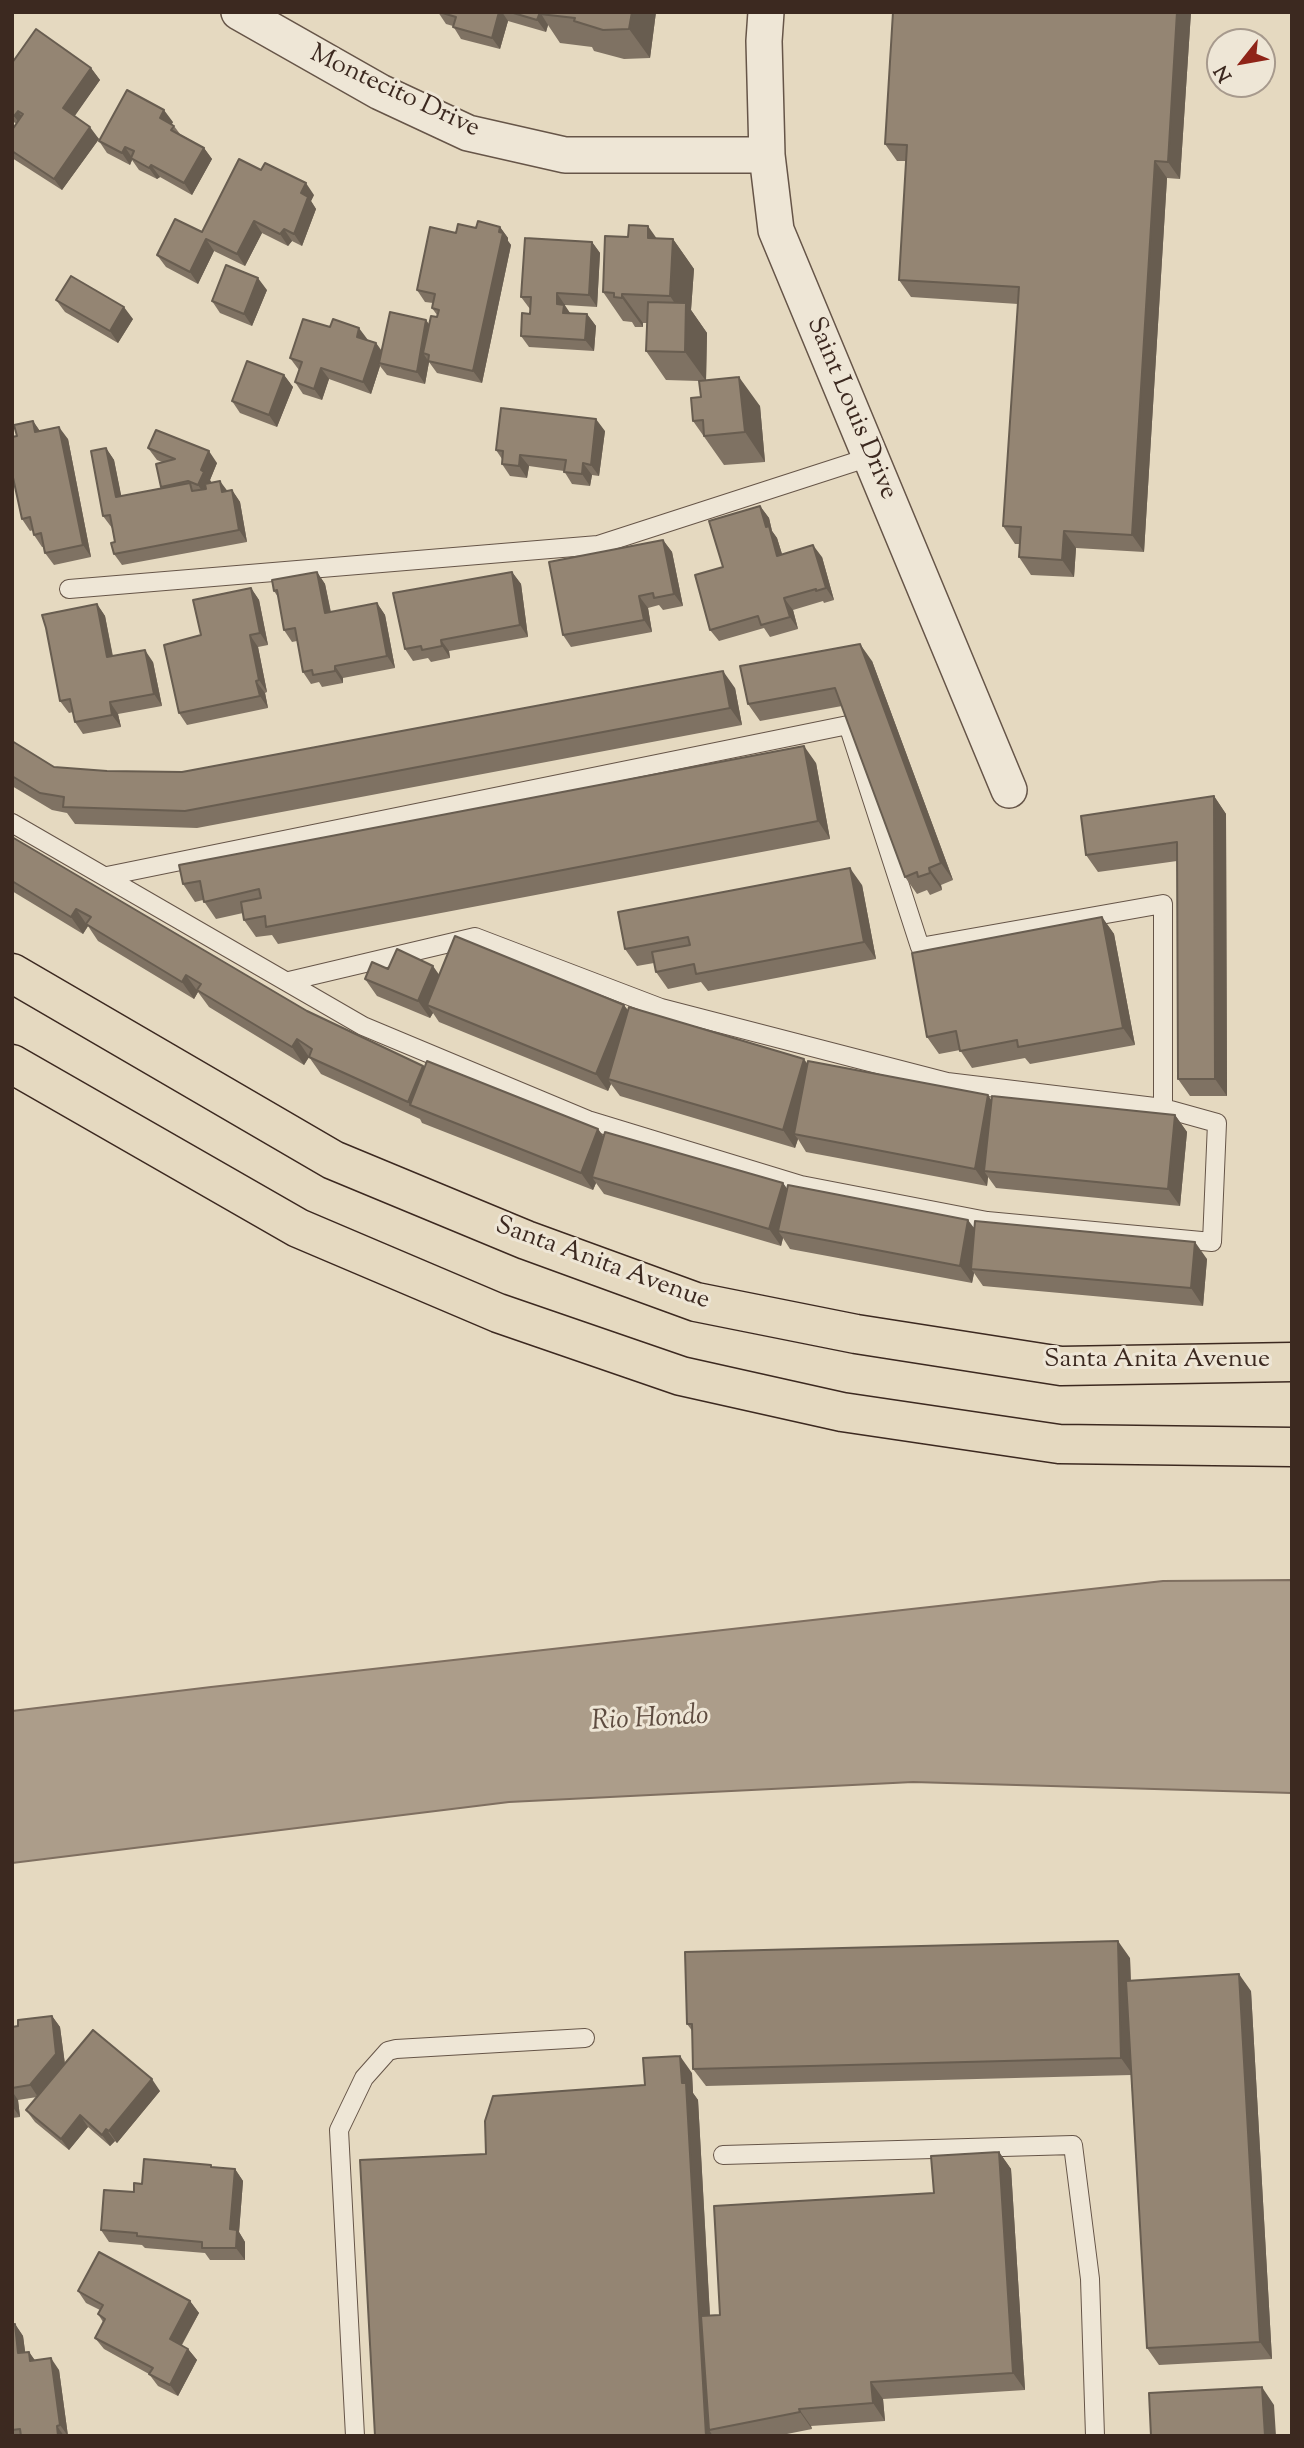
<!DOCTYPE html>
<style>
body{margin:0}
#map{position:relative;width:1304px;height:2448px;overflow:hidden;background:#e5d9c0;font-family:"Sorts Mill Goudy",serif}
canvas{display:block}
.frame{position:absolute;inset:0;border:14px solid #3c2920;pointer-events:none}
.north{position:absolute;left:1206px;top:28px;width:70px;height:70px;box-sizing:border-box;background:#eee6d6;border:2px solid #a79a8d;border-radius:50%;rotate:239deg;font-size:19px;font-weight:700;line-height:28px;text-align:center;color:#3c2920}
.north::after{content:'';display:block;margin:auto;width:24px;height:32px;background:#8f2418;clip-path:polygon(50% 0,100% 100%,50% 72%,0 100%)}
</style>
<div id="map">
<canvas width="1304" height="2448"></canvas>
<div class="frame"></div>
<div class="north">N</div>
</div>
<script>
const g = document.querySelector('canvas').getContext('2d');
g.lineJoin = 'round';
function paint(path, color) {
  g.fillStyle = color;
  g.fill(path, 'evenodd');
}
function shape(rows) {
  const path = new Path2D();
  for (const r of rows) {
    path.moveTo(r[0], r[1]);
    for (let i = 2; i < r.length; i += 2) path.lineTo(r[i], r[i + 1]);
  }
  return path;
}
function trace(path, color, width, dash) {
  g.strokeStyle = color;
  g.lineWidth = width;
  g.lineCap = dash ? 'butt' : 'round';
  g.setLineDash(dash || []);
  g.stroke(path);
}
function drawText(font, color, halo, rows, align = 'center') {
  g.font = font + ' "Sorts Mill Goudy",serif';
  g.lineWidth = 6;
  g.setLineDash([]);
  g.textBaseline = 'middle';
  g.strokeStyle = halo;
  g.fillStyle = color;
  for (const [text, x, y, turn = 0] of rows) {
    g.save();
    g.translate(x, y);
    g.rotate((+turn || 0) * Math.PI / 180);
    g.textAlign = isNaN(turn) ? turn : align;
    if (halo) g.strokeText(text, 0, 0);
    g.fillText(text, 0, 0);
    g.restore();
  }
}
const water = shape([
 [1292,1580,1292,1793,913,1782,509,1802,12,1863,12,1711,211,1687,1163,1581,1292,1580]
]);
paint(water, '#ac9d8a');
trace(water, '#7f6f60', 2);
const service = shape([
 [69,589,598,545,870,457],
 [12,823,363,1026,588,1120,801,1185,987,1221,1212,1242,1217,1123,1163,1108,947,1082,661,1008,475,937,289,981],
 [107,876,848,725,920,947,1163,904,1163,1108],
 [723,2155,1073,2145,1090,2279,1095,2436],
 [355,2436,339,2130,364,2078,388,2051,396,2049,585,2038]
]);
const minor = shape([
 [239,12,380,92,468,133,565,155,767,155],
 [766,12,764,41,767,155,776,230,1009,790]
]);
const primary = shape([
 [12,973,333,1160,526,1240,696,1302,856,1334,1061,1366,1292,1362],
 [12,1064,298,1228,498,1313,681,1376,842,1412,1059,1444,1292,1447]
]);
trace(service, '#665548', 20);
trace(minor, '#665548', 38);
trace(primary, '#3c2920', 41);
trace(service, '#eee6d6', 18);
trace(minor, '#eee6d6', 35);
trace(primary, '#e5d9c0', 38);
paint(shape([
 [438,12,656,12,650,58,624,59,594,51,592,47,560,43,548,25,546,32,508,21,500,49,461,39,453,26,446,24],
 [1191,12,1180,179,1167,178,1144,552,1076,548,1074,577,1031,575,1019,557,1020,544,1015,544,1003,526,1018,304,911,297,899,280,906,161,897,161,885,144],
 [12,63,91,68,100,80,74,116,99,139,62,190,12,158,12,130,17,124,12,121],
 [173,122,172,124,174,126,180,134,204,148,212,159,192,195,160,177,157,179,139,170,132,160,130,165,107,153,99,141],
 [314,195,311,201,316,209,302,246,292,241,288,246,262,233,245,266,214,251,198,284,166,267,157,255,202,232],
 [500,227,508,238,508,241,511,245,482,383,437,373,429,362,425,384,387,375,380,366,371,394,329,379,322,400,303,394,295,382,299,370,290,358,368,340,376,343,382,351,429,324,437,317,437,315,432,308,433,303,425,302,417,290,456,233,476,228],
 [656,238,673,239,694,269,691,310,707,333,706,380,760,406,765,462,724,465,693,421,701,397,699,381,666,380,646,351,647,323,643,323,643,327,635,327,632,322,623,321,603,292],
 [592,242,600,253,597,307,565,305,565,307,570,313,587,314,596,326,594,351,529,347,521,336,530,314,530,309,521,297],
 [267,290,252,326,220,313,212,301],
 [56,300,133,319,118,343,65,312],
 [284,375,293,387,277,427,240,413,232,401],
 [33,421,40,431,68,439,91,557,54,565,45,553,44,547,42,547,34,535,33,530,30,531,22,519,17,436],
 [605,431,599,476,592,475,590,486,572,484,564,471,529,466,527,478,510,476,502,464,502,459,496,450],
 [106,448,114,460,121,496,162,488,161,487,162,462,157,460,148,448,217,463,210,480,211,483,227,491,232,490,240,502,247,542,122,565,114,554,115,542,112,528,103,516],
 [760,506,769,518,772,531,777,538,782,554,822,557,834,600,824,603,823,601,793,610,798,629,770,637,764,628,719,641,710,630,723,567],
 [663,540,672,552,683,606,663,610,659,605,648,608,652,632,571,647,563,635],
 [317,572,325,584,331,612,377,603,385,615,395,668,343,678,343,683,322,687,319,682,311,684,303,672,297,641,292,642,284,630,278,597,274,591],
 [512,572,521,584,528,637,449,651,450,658,431,662,428,658,413,661,405,649],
 [251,588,259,600,268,645,258,647,267,692,265,693,268,708,187,725,179,713,201,635],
 [97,604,105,616,113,656,153,662,162,706,118,714,121,727,83,734,75,722,73,712,69,713,60,701],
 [872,661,953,880,941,885,942,890,930,895,927,890,917,894,905,877,842,706,760,721,748,704],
 [735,688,742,725,197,828,75,824,67,813,52,810,12,786,12,741,54,767,107,771,182,772],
 [816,763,830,839,278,944,272,935,256,937,244,920,243,913,216,919,203,900,195,902,183,884],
 [1214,796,1226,814,1227,1096,1190,1096,1178,1079,1177,861,1098,872,1086,855],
 [12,837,307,1011,423,1066,424,1069,598,1129,604,1137,783,1183,787,1189,974,1228,1207,1259,1203,1306,983,1286,974,1273,972,1283,790,1249,783,1238,781,1246,604,1194,596,1183,593,1190,422,1123,420,1119,321,1074,309,1057,304,1065,209,1007,198,992,194,999,98,941,88,926,83,934,12,891],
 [862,885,876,959,708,991,701,982,668,989,656,972,654,963,637,966,625,949],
 [1102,917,1114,934,1135,1045,1030,1064,1025,1058,972,1068,960,1050,939,1054,927,1037],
 [388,969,439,975,628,1011,807,1064,991,1100,1175,1115,1187,1132,1180,1206,996,1188,988,1177,987,1186,806,1152,798,1139,795,1148,620,1096,611,1084,608,1091,439,1022,433,1013,430,1018,377,996,365,979],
 [1130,1958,1131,1981,1251,1991,1272,2359,1159,2365,1147,2348,1131,2075,706,2086,693,2069,693,2032,687,2024],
 [52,2016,60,2027,65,2064,160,2091,117,2143,115,2141,110,2146,88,2127,69,2150,35,2122,26,2110,37,2097,18,2100,20,2117,12,2118,12,2027,18,2026],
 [692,2073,693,2093,698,2100,710,2315,720,2315,934,2193,999,2152,1011,2169,1025,2390,883,2399,885,2421,811,2426,812,2429,777,2436,375,2436,486,2154],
 [211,2165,212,2167,235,2169,243,2181,239,2232,245,2242,245,2260,210,2260,205,2253,145,2248,142,2245,109,2242,101,2230,142,2184],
 [78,2291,190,2301,199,2313,182,2345,188,2349,197,2360,178,2396,158,2386,149,2374,104,2349,95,2338,103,2322,98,2314,100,2310,86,2303],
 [15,2324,23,2336,25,2352,29,2352,35,2361,59,2370,68,2436,12,2436,12,2325]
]), '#7f7263');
paint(shape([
 [499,12,502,12,508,21,500,49,492,38],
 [540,12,548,25,546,32,537,20],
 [632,12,656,12,650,58,629,29],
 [1177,12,1191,12,1180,179,1168,162],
 [91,68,100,80,72,120,63,108],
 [164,110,173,122,168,130,160,118],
 [18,111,26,123,23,128,14,116],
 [90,127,99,139,62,190,54,179],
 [125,147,133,159,131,158,132,160,130,165,122,153],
 [204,148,212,159,192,195,184,183],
 [1155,161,1167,178,1144,552,1132,535],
 [151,165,160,177,157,179,149,168],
 [306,183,314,195,311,201,316,209,302,246,294,234,301,193],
 [254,221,262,233,245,266,237,254],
 [648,226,669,256,648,238],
 [500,227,508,238,508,241,511,245,482,383,473,371],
 [284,229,292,241,288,246,280,234],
 [206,239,214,251,198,284,190,272],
 [673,239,694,269,691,310,707,333,706,381,685,352,686,320,670,296],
 [592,242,600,253,597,307,589,295],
 [258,278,267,290,252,326,244,314],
 [557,293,572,316,571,325,557,304],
 [622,294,643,323,643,327,622,298],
 [124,307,133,319,118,343,110,331],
 [587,314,596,326,594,351,585,340],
 [426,320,435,332,429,355,423,353,429,362,425,384,417,372],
 [359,328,368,340,357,337],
 [376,343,384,355,379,363,380,366,371,394,363,382],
 [321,368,329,379,322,400,314,389],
 [284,375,293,387,277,427,269,415],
 [739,377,760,406,765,462,745,432],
 [596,419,605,431,599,476,591,465],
 [33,421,41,433,35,432],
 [59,427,68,439,91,557,83,545],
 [106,448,114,460,124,509,116,497],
 [209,451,217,463,210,480,212,483,206,497,198,485,201,470],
 [520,455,529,466,527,478,519,466],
 [583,463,592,475,590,486,582,474],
 [220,481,229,493,222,492],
 [232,490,240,502,247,542,239,530],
 [760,506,769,518,772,531,777,538,786,567,777,556,766,527],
 [1064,531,1076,548,1074,577,1062,560],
 [663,540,672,552,683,606,674,594],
 [813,545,822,557,834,600,826,588],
 [317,572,325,584,333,624,325,613],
 [512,572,521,584,528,637,520,625],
 [251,588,259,600,268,645,260,633],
 [639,596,648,608,652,632,644,620],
 [784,598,793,610,798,629,790,617],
 [377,603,385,615,395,668,387,656],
 [97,604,105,616,115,669,107,657],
 [250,635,258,647,267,692,259,680],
 [441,640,449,651,450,658,442,646],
 [860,644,872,661,953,880,941,863],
 [145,650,153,662,162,706,154,694],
 [335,666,343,678,343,683,335,671],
 [723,671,735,688,742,725,730,708],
 [256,681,265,693,268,708,260,696],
 [110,702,118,714,121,727,112,715],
 [804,746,816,763,830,839,818,821],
 [1214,796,1226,814,1227,1096,1215,1079],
 [850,868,862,885,876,959,864,942],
 [929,868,941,885,942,890,930,873],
 [76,909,87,925,86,924,88,926,83,934,71,917],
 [1102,917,1114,934,1135,1045,1123,1028],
 [433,966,445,983,427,1005,433,1013,430,1018,418,1001],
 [186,975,198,992,194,999,182,982],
 [624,1005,637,1022,608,1079,611,1084,608,1091,596,1074],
 [297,1039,309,1057,304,1065,292,1047],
 [804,1059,816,1076,794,1134,798,1139,795,1148,783,1130],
 [423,1066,435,1083,411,1106,408,1102],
 [988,1095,1000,1113,984,1171,988,1177,987,1186,975,1169],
 [1175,1115,1187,1132,1180,1206,1168,1189],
 [598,1129,610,1146,592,1177,596,1183,593,1190,581,1173],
 [783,1183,795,1200,778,1231,783,1238,781,1246,769,1229],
 [968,1220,981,1237,971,1269,974,1273,972,1283,960,1266],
 [1195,1242,1207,1259,1203,1306,1191,1288],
 [1118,1941,1130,1958,1133,2075,1121,2058],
 [1239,1974,1251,1991,1272,2359,1260,2342],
 [52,2016,60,2027,65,2065,38,2097,30,2085],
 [680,2056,692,2073,693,2093,698,2100,716,2428,709,2430,713,2436,706,2436],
 [152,2079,160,2091,117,2143,109,2131],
 [12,2091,18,2100,20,2117,12,2106],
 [80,2115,88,2127,69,2150,61,2139],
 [106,2129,115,2141,110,2146,102,2135],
 [999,2152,1011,2169,1025,2390,1013,2373],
 [235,2169,243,2181,239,2232,245,2242,245,2260,236,2248,230,2229],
 [190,2301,199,2313,178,2351,170,2339],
 [15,2324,23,2336,27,2365,18,2353],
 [188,2349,197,2360,178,2396,170,2385],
 [29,2352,37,2363,30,2361],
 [51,2358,59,2370,68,2436,60,2425],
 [871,2382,883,2399,885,2421,873,2403],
 [1262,2387,1274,2405,1276,2436,1265,2436],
 [799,2409,811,2426,812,2429,800,2412],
 [57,2426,64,2436,58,2436]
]), '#685d50');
const building = shape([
 [439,12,499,12,492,38,453,27,456,17,439,12],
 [510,12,540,12,537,20,510,12],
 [540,12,632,12,629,29,603,30,574,21,575,18,540,14,540,12],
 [893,12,1177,12,1168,162,1155,161,1132,535,1064,531,1062,560,1019,557,1021,527,1003,526,1019,287,899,280,907,145,885,144,893,12],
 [36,29,91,68,63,108,90,127,54,179,12,151,12,130,23,114,18,111,14,116,12,115,12,63,36,29],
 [127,90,164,110,160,118,174,126,171,130,204,148,184,183,151,165,149,168,131,158,134,151,125,147,122,153,99,141,127,90],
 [239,159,261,170,265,163,306,183,301,193,308,197,294,234,284,229,280,234,254,221,237,254,206,239,190,272,157,255,175,219,202,232,239,159],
 [478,221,500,227,499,232,503,233,473,371,428,361,429,355,423,353,431,316,437,317,439,310,432,308,435,294,417,290,430,227,456,233,458,224,476,228,478,221],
 [629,225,648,226,648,238,673,239,670,296,622,294,622,298,614,297,614,293,603,292,605,236,628,237,629,225],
 [525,238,592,242,589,295,557,293,557,304,564,305,563,313,587,314,585,340,521,336,522,313,530,314,531,297,521,297,525,238],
 [226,265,258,278,244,314,212,301,226,265],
 [71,276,124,307,110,331,56,300,71,276],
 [648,302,686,303,685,352,646,351,648,302],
 [390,312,426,320,417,372,379,363,390,312],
 [303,319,330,327,333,319,359,328,357,337,376,343,363,382,321,368,314,389,295,382,302,362,290,358,303,319],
 [247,361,284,375,269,415,232,401,247,361],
 [739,377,745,432,704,436,703,420,693,421,691,398,701,397,699,381,739,377],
 [501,408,596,419,591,465,583,463,582,474,564,472,566,460,520,455,519,466,502,464,503,451,496,450,501,408],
 [33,421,35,432,59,427,83,545,45,553,41,533,34,535,30,517,22,519,12,473,12,437,17,436,14,425,33,421],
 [156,430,209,451,201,470,204,472,198,485,188,481,161,487,156,464,175,459,148,448,156,430],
 [106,448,116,497,190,483,192,491,206,489,205,484,220,481,222,492,232,490,239,530,114,554,111,543,115,542,110,515,103,516,91,451,106,448],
 [760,506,766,527,769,526,777,556,813,545,826,588,816,591,816,589,784,598,790,617,761,625,758,616,710,630,695,575,723,567,709,521,760,506],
 [663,540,674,594,654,598,653,593,639,596,644,620,563,635,549,562,663,540],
 [317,572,325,613,377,603,387,656,335,666,335,671,313,675,312,670,303,672,295,628,284,630,277,590,274,591,272,580,317,572],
 [512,572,520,625,441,640,442,646,422,650,421,646,405,649,393,593,512,572],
 [251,588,260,633,250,635,259,680,256,681,260,696,179,713,164,645,201,635,193,600,251,588],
 [97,604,107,657,145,650,154,694,110,702,112,715,75,722,70,699,60,701,46,628,42,615,97,604],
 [860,644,941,863,929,868,930,873,918,877,917,872,905,877,835,688,748,704,740,666,860,644],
 [723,671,730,708,185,811,63,807,64,797,40,793,12,776,12,741,54,767,107,771,182,772,723,671],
 [804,746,818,821,266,927,265,916,244,920,241,902,261,898,259,889,204,902,200,881,183,884,179,865,804,746],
 [1214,796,1215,1079,1178,1079,1177,842,1086,855,1081,816,1214,796],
 [12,837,307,1011,423,1066,408,1102,309,1057,312,1049,297,1039,292,1047,197,990,201,984,186,975,182,982,86,924,91,917,76,909,71,917,12,881,12,837],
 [850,868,864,942,696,974,694,964,656,972,652,952,690,945,688,937,625,949,618,912,850,868],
 [1102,917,1123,1028,1018,1047,1017,1040,960,1051,956,1031,927,1037,912,953,1102,917],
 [455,936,624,1005,596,1074,427,1005,455,936],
 [397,949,433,966,418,1001,365,979,372,962,388,969,397,949],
 [629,1007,804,1059,783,1130,608,1079,629,1007],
 [427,1061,598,1129,581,1173,410,1105,427,1061],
 [808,1061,988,1095,975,1169,794,1134,808,1061],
 [992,1096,1175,1115,1168,1189,984,1171,992,1096],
 [605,1132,783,1183,769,1229,592,1177,605,1132],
 [788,1185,968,1220,960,1266,778,1231,788,1185],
 [975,1221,1195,1242,1191,1288,971,1269,975,1221],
 [1118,1941,1121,2058,693,2069,692,2024,687,2024,685,1952,1118,1941],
 [1239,1974,1260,2342,1147,2348,1126,1981,1239,1974],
 [52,2016,56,2054,30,2085,12,2088,12,2027,18,2026,18,2020,52,2016],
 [93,2030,152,2079,109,2131,106,2129,102,2135,80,2115,61,2139,26,2110,93,2030],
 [680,2056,682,2083,686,2083,706,2436,375,2436,360,2160,486,2154,485,2121,493,2096,645,2085,643,2058,680,2056],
 [999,2152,1013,2373,871,2382,873,2403,799,2409,800,2412,709,2430,701,2316,720,2315,714,2206,934,2193,931,2156,999,2152],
 [144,2159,211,2165,211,2167,235,2169,230,2229,237,2230,236,2248,202,2248,202,2242,137,2236,137,2233,101,2230,104,2190,134,2192,134,2183,142,2184,144,2159],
 [99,2252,190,2301,170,2339,188,2349,170,2385,149,2374,153,2368,95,2338,105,2319,98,2314,103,2305,78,2291,99,2252],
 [15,2324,18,2353,29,2352,30,2361,51,2358,60,2425,57,2426,58,2436,21,2436,20,2429,12,2430,12,2325,15,2324],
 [1262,2387,1265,2436,1151,2436,1149,2393,1262,2387]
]);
paint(building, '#948573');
trace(building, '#685d50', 2);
drawText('26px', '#3c2920', '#eee6d6', [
 ["Montecito Drive",394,93,25],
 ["Saint Louis Drive",850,409,67],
 ["Santa Anita Avenue",602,1265,20],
 ["Santa Anita Avenue",1157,1362]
]);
drawText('italic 28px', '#5e4c40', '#eee6d6', [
 ["Rio Hondo",650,1721,-3]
]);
</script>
